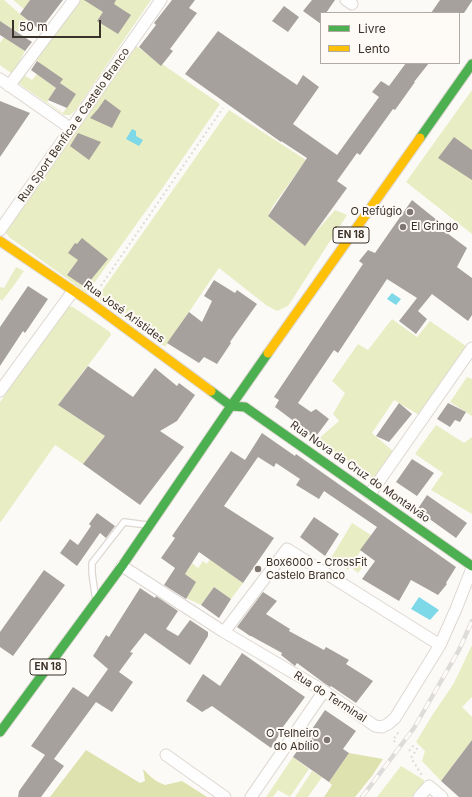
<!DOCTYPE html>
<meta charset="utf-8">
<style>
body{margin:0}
#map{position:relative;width:472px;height:797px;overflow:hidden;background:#fcfaf7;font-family:Inter,sans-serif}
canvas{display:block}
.legend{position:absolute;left:320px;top:12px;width:140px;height:52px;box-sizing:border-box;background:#fefaf5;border:1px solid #b0aaa3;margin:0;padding:5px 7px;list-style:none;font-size:12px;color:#3a3129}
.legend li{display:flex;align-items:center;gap:8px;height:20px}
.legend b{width:20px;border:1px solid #b0aaa3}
.scale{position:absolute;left:12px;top:20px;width:89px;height:18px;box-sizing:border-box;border:2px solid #3a3129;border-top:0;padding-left:5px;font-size:12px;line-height:14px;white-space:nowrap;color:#3a3129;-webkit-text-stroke:3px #fefaf5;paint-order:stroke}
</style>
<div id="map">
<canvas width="472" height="797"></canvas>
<ul class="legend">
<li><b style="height:5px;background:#4caf50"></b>Livre</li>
<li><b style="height:5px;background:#ffc107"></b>Lento</li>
</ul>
<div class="scale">50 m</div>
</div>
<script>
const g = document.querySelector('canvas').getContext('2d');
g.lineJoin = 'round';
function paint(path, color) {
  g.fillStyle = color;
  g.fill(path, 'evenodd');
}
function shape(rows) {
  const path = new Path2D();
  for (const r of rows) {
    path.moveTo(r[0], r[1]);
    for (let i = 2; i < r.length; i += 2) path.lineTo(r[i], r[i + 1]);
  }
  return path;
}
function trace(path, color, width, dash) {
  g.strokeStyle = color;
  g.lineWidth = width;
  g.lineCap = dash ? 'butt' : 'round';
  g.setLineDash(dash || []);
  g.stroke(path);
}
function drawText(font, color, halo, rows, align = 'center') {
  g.font = font + ' Inter,sans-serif';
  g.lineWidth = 4;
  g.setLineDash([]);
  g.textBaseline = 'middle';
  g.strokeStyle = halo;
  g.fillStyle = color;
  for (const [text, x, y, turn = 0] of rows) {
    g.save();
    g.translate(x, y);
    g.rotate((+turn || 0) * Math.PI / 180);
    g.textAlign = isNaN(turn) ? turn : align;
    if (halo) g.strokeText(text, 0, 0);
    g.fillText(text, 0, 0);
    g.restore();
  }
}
paint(shape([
 [0,0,4,0,27,20,18,32,3,23,0,22],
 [13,0,30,0,24,9],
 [78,0,151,0,76,110,70,115,64,115,18,83,24,75,32,80,37,74,56,88,47,102,63,113,76,94,60,83,38,61,35,60],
 [4,37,25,51,15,70,11,73,0,65,0,43],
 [136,46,220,104,166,183,87,293,9,237,6,233,7,227],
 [472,90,472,234,406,182],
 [229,110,306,160,273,206,268,216,304,245,335,210,347,215,288,306,277,311,266,305,219,268,165,347,100,301,99,295],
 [16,267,24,271,12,288,2,301,0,299,0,287,4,288],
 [69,306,73,307,110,332,111,335,58,405,105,436,83,464,55,445,0,523,0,402,65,309],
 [392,319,417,337,430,321,466,346,419,415,394,400,372,433,394,452,374,480,317,440,339,421,333,414,345,393,332,381,358,344,368,350],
 [467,377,472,379,472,416,450,402],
 [436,425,464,443,472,437,472,514,431,490,443,473,415,454],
 [352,523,371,535,348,570,331,558],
 [361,555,368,560,358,573,353,569],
 [210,559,243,583,231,599,214,587,201,605,186,598,180,571,188,570,192,563,198,568,203,561,207,564],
 [472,645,472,697,462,707,472,717,472,740,441,781,422,761,425,751,416,742,433,714,454,683],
 [293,757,309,769,290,797,278,790,273,797,266,797],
 [401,766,424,780,423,789,415,797,377,797],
 [312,771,322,777,308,797,295,797]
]), '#e9edc4');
paint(shape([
 [86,750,140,783,145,781,143,769,151,777,158,782,165,785,182,781,207,797,50,797],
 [349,753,383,759,372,776,355,797,324,797,332,785,329,782]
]), '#dde2ae');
paint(shape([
 [132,129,136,131,136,136,143,140,139,146,126,139],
 [392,293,401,299,396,305,387,299],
 [419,597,439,610,430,620,411,609]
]), '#7dd8e8');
paint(shape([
 [30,0,63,0,40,30,20,14],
 [84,0,116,0,114,4,131,15,118,34,97,21,103,12],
 [172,0,195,0,189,8,197,13,170,49,173,51,161,66,139,47,156,25,154,23],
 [312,0,335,0,326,13,321,13,321,24,303,11],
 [440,0,472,0,472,1,464,13,431,13],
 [284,6,299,17,288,32,272,21],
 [0,21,32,42,25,51,0,35],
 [218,31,297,85,303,75,319,87,293,124,337,155,379,97,372,92,381,81,389,86,406,63,429,63,414,82,415,82,395,110,393,109,360,155,357,153,337,181,347,188,305,246,268,216,307,158,281,141,281,142,185,74],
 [37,61,63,79,60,83,76,94,67,108,48,100,56,88,31,70],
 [105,99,121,111,112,128,90,118,98,109],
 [0,101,30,113,0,157],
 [78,133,101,142,89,160,70,146],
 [454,137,472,150,472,180,438,158],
 [412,200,448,229,447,233,467,248,457,267,472,278,472,315,468,321,432,294,418,311,427,319,416,334,399,321,417,298,387,279,338,353,334,350,298,403,311,412,316,409,329,419,314,439,299,425,275,407,279,400,274,397,363,264,359,261,368,250,375,253],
 [82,238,108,259,85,287,67,275,78,260,68,253,75,243,77,244],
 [214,280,235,293,237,290,257,304,230,342,231,343,217,364,204,357,199,363,167,343,189,312,202,322,212,301,204,296],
 [28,286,48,299,25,333,23,331,0,366,0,327],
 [88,366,133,397,155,368,177,386,179,383,195,395,177,421,160,431,184,447,140,505,83,464,105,436,58,405],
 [399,403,412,414,389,442,376,436],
 [448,403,466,412,460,422,455,420,450,427,437,419],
 [262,433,295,456,296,454,456,567,446,583,447,584,438,595,411,580,399,601,362,579,375,561,360,550,377,527,324,491,319,499,296,485,300,479,276,463,274,467,258,457,224,506,274,538,243,583,199,552,185,574,196,582,186,599,164,585,175,568,161,558,175,538,172,536,231,451,245,460],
 [412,459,434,473,417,496,396,482],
 [427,495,467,523,456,538,417,510],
 [97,513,115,526,106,538,100,533,77,566,60,553,70,539,78,545,91,526,89,524],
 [314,517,339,534,325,556,300,537],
 [44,570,65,585,13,656,0,647,0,632],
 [214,587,231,599,219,618,201,605],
 [140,588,155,598,156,596,178,611,166,629,178,636,190,620,208,632,208,636,190,665,145,633,130,652,133,653,119,672,133,682,112,712,96,702,54,759,64,766,41,797,18,797,19,791,45,755,31,746,73,687,88,697,108,669,93,656,106,635,109,637],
 [263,592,277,601,266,614,290,629,289,631,324,650,326,647,349,660,346,664,373,681,356,703,331,686,330,687,324,683,297,663,295,666,281,655,282,653,251,636,250,636,237,627],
 [242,653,305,697,280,731,281,732,271,748,212,706,202,712,186,701,203,674,220,686],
 [325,710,356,731,343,749,349,753,329,782,293,757],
 [472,740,472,797,459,797,441,781]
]), '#a6a19c');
const lane = shape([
 [95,595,92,573,92,563,96,558,124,522,147,525]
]);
const street = shape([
 [346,0,352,4],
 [0,79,70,128],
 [9,86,74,0],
 [0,230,161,0],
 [0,391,73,291],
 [370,494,472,348],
 [122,566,224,632,324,691,375,726,382,727,388,724,395,718,440,645,456,609,472,568],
 [224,632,287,549,440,645],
 [166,755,225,797],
 [251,797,324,691],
 [419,797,429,786,442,797]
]);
const fast = shape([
 [420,138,472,64],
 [211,391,231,406,245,407,472,566],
 [0,732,122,566,231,406,268,353]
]);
const slow = shape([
 [0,241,90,302,211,391],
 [268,353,420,138]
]);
trace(lane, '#ddd7d1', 8);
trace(street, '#ddd7d1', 13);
trace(fast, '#ddd7d1', 11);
trace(slow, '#ddd7d1', 11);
trace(shape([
 [98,290,223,108],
 [395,742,393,740,400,730],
 [409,751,413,746,417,749,411,758,423,777]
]), '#dddcdb', 2, [2, 3]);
trace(lane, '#fffefe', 5.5);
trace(street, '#fffefe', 11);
trace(fast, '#4caf50', 9);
trace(slow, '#ffc107', 9);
const rail = shape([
 [362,797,414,728,459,650,472,621]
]);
trace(rail, '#dddcdb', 4.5);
trace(rail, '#fefaf5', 3, [9]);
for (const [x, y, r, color] of [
 [410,212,4,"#7e7771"],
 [403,227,4,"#7e7771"],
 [258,569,4,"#7e7771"],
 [327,740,4,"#7e7771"]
]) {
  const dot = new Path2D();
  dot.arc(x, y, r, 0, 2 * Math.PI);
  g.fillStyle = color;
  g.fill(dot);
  trace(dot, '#fefaf5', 1.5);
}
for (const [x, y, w] of [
 [351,235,36],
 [48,667,36]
]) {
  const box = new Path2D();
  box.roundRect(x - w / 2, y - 8, w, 16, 3);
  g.fillStyle = '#fefaf5';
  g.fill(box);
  trace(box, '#3a3129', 1);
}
drawText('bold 10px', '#3a3129', null, [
 ["EN 18",351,235],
 ["EN 18",48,667]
]);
drawText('11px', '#3a3129', '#fefaf5', [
 ["Rua Sport Benfica e Castelo Branco",74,125,-55],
 ["Rua José Aristides",124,312,36],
 ["Rua Nova da Cruz do Montalvão",360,472,35],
 ["Rua do Terminal",330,697,33]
]);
drawText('11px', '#3a3129', '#fefaf5', [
 ["O Refúgio",402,212],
 ["El Gringo",411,227,"left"],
 ["Box6000 - CrossFit",266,563,"left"],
 ["Castelo Branco",266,576,"left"],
 ["O Telheiro",319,734],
 ["do Abílio",319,747]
], 'right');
</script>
